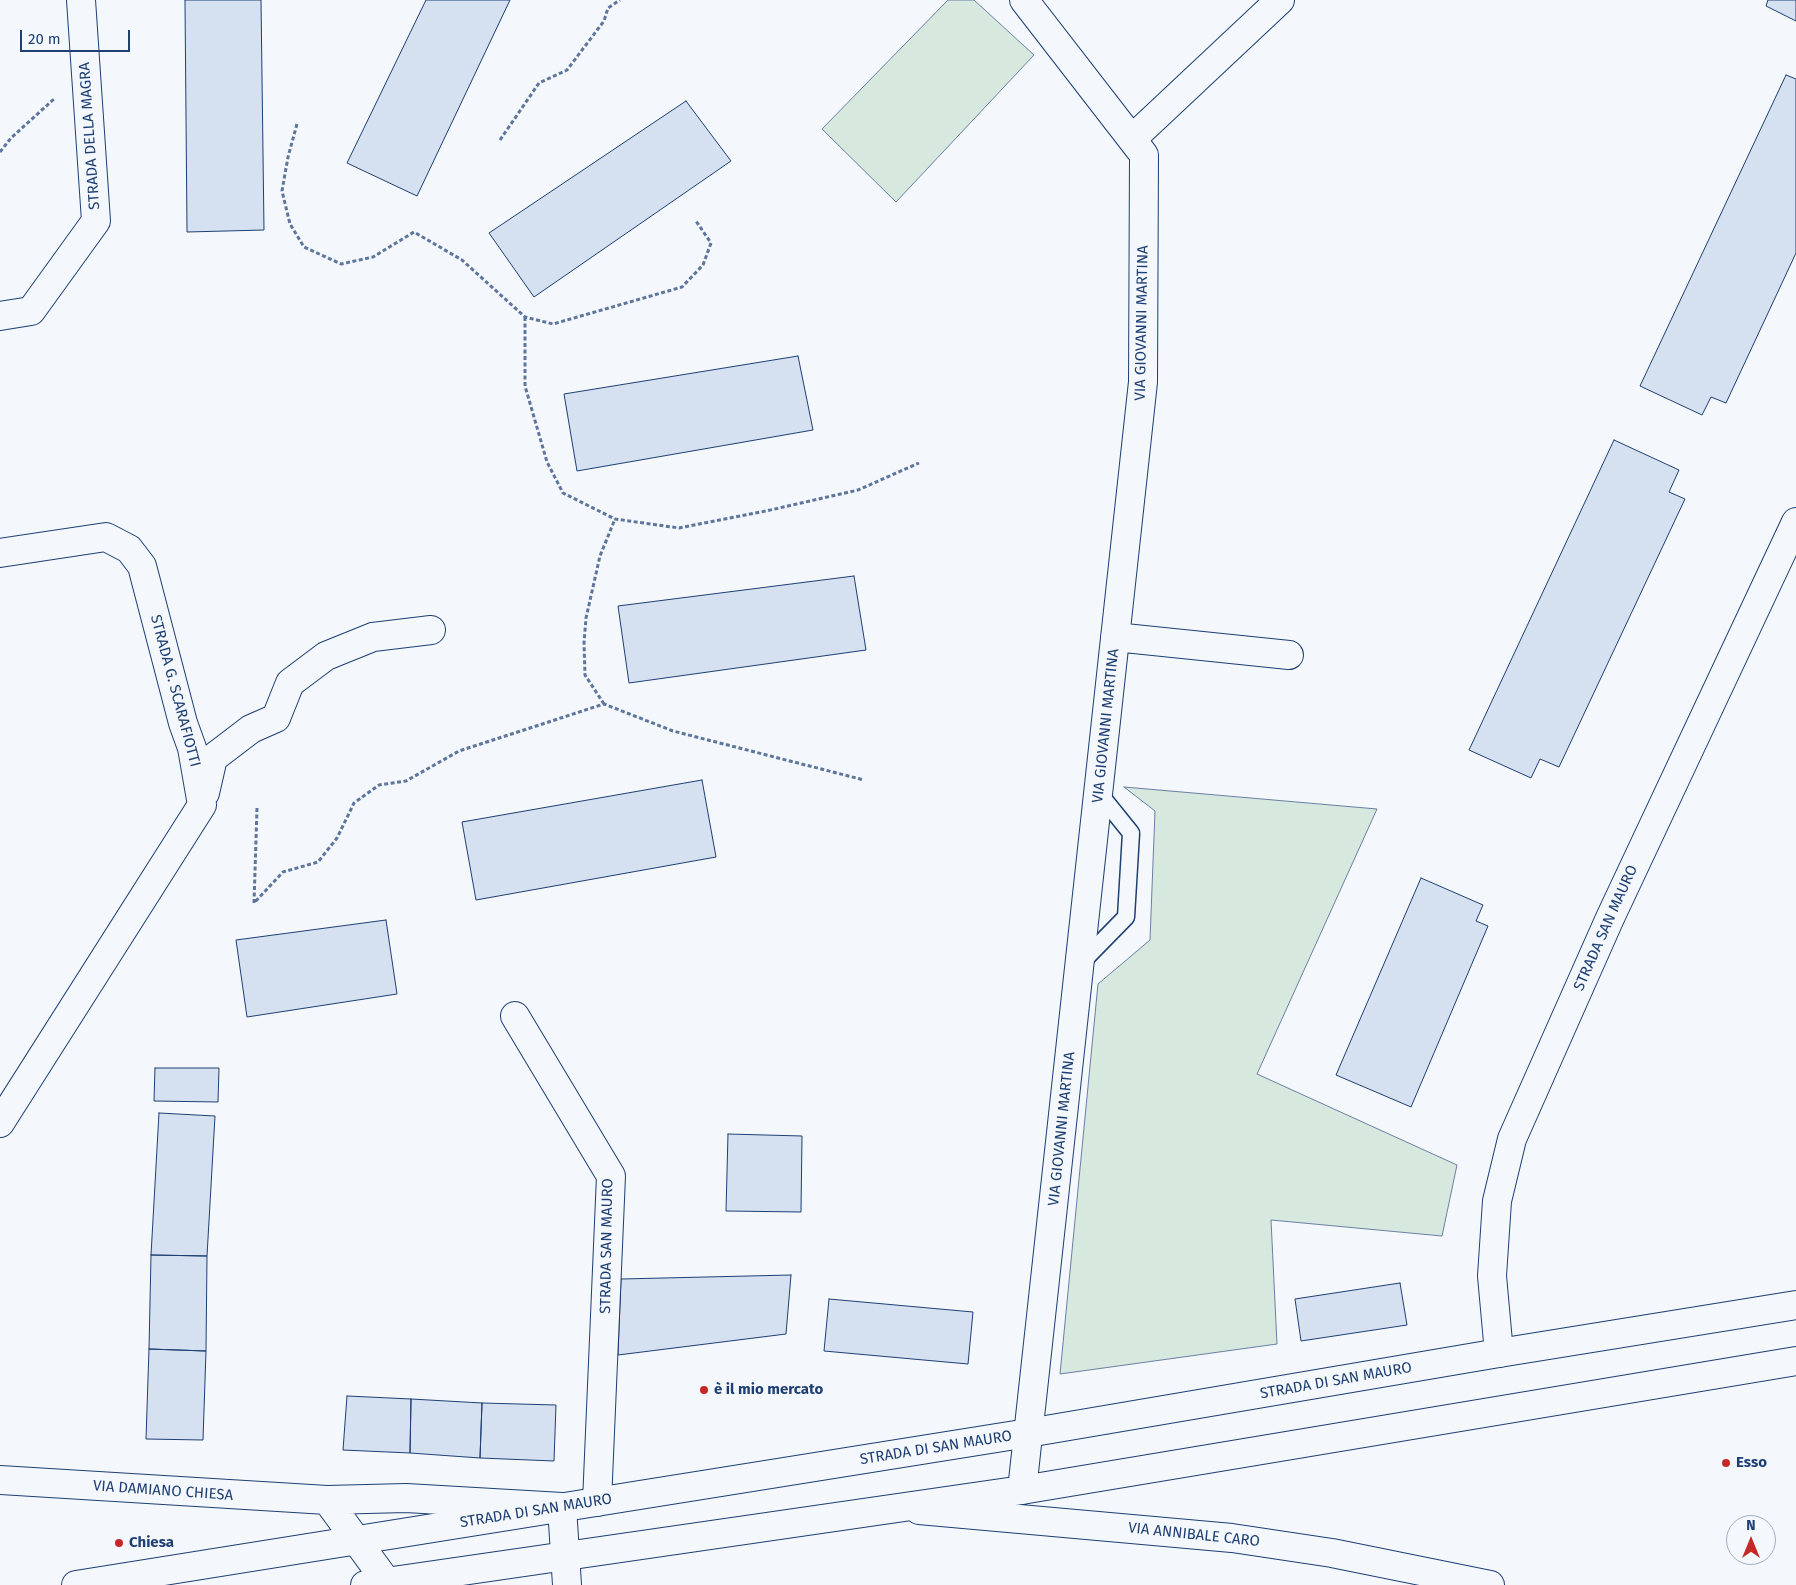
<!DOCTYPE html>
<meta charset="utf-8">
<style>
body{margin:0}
#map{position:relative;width:1796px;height:1585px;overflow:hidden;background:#f4f7fb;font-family:"Fira Sans",sans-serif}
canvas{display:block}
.north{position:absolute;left:1726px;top:1515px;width:50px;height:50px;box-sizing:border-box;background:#f4f7fb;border:1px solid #9eadc5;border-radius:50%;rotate:0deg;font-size:14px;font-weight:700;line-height:20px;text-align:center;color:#1d3f73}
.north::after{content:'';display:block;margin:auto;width:18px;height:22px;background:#c62828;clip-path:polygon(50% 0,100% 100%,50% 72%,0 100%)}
.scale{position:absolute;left:20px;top:30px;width:110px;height:22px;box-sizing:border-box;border:2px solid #1d3f73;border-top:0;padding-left:6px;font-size:15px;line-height:18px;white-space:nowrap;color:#1d3f73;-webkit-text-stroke:4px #f4f7fb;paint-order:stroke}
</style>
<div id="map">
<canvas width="1796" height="1585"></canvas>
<div class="north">N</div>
<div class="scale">20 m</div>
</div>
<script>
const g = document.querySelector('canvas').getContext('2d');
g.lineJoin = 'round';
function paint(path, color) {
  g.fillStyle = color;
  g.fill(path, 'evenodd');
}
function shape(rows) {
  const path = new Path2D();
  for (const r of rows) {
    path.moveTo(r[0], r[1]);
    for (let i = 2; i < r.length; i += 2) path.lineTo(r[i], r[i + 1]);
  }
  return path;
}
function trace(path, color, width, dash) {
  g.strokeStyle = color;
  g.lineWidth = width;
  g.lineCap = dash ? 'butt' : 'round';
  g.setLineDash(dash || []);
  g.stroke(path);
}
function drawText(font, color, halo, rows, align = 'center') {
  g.font = font + ' "Fira Sans",sans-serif';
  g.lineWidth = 4;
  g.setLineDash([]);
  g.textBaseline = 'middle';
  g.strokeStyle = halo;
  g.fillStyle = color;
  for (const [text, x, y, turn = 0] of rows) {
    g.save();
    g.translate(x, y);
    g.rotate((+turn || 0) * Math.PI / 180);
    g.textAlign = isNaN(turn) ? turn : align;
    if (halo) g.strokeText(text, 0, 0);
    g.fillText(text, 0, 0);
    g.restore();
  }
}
const green = shape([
 [948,0,974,0,1034,55,896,202,822,129,948,0],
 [1124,787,1377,809,1257,1074,1457,1165,1442,1236,1271,1220,1277,1344,1060,1374,1098,984,1150,940,1155,811,1124,787]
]);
paint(green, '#d7e8df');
trace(green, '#687fa3', 1);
const building = shape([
 [185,0,261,0,264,230,187,232,185,0],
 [426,0,510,0,417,196,347,163,426,0],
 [1768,0,1796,0,1796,21,1766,6,1768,0],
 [1786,75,1796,79,1796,253,1726,403,1711,397,1702,415,1640,386,1786,75],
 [686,101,731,161,534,297,489,233,686,101],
 [798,356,813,430,577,471,564,394,798,356],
 [1614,440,1679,470,1669,492,1685,499,1559,767,1540,759,1531,778,1469,750,1614,440],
 [854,576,866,650,629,683,618,606,854,576],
 [702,780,716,857,476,900,462,822,702,780],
 [1421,878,1483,905,1476,921,1488,926,1411,1107,1336,1075,1421,878],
 [386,920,397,994,247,1017,236,940,386,920],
 [155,1068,219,1068,218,1102,154,1101,155,1068],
 [159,1113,215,1116,207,1256,151,1255,159,1113],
 [728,1134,802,1136,801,1212,726,1211,728,1134],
 [151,1255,207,1256,206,1351,149,1349,151,1255],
 [791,1275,786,1334,618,1355,621,1279,791,1275],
 [1400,1283,1407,1325,1301,1341,1295,1299,1400,1283],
 [829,1299,973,1312,968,1364,824,1351,829,1299],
 [149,1349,206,1351,203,1440,146,1439,149,1349],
 [347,1396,411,1399,410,1453,343,1450,347,1396],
 [411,1399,482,1403,480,1458,410,1453,411,1399],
 [482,1403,556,1405,554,1461,480,1458,482,1403]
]);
paint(building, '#d5e0f0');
trace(building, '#1d3f73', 1);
const lane = shape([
 [1080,964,1126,917,1131,833,1098,792]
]);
const street = shape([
 [1132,139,1280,0],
 [0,316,31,311,96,221,81,0],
 [0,553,106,537,129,549,142,566,183,723,192,748,202,805,0,1123],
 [1115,637,1289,655],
 [205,793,213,758,251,729,276,718,290,683,326,656,373,637,431,630],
 [515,1016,611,1176,597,1502],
 [1499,1353,1492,1276,1497,1201,1512,1139,1610,918,1796,522],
 [0,1480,327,1500,386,1581,384,1585],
 [1022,1490,1143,382,1144,155,1024,0],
 [327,1500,406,1498,562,1507,567,1585],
 [919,1510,1232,1538,1332,1553,1490,1585]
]);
const secondary = shape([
 [76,1585,1028,1433,1499,1353,1796,1305],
 [365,1585,1022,1490,1796,1361]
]);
trace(lane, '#1d3f73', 19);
trace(street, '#1d3f73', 30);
trace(secondary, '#1d3f73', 30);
trace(shape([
 [297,124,288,157,282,191,290,224,304,247,341,264,373,257,414,232,462,260,525,317,553,324,682,287,703,265,711,243,696,221],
 [500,140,539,83,567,70,604,21,608,8,620,0],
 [0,152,11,138,54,99],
 [525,317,525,386,547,462,563,493,615,519,679,528,766,511,858,490,919,463],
 [604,704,585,675,584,643,586,618,600,556,615,519],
 [257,808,254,903,283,872,318,862,337,838,354,803,379,785,406,781,459,751,604,704,673,731,864,780]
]), '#5e769c', 3, [4, 2.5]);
trace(lane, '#f4f7fb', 16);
trace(street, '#f4f7fb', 28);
trace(secondary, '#f4f7fb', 28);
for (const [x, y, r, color] of [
 [704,1390,5,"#c62828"],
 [1726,1463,5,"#c62828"],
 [119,1543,5,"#c62828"]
]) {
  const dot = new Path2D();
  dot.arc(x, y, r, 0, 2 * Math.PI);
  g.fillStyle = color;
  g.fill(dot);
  trace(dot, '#f4f7fb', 2);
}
drawText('15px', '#1d3f73', '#f4f7fb', [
 ["STRADA DELLA MAGRA",90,136,-94],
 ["VIA GIOVANNI MARTINA",1142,323,-89],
 ["STRADA G. SCARAFIOTTI",175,691,75],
 ["VIA GIOVANNI MARTINA",1106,726,-84],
 ["STRADA SAN MAURO",1606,928,-66],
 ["VIA GIOVANNI MARTINA",1062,1129,-84],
 ["STRADA SAN MAURO",607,1246,-89],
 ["STRADA DI SAN MAURO",1336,1381,-10],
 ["STRADA DI SAN MAURO",936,1448,-9],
 ["VIA DAMIANO CHIESA",163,1491,4],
 ["STRADA DI SAN MAURO",536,1511,-9],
 ["VIA ANNIBALE CARO",1194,1535,6]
]);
drawText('bold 15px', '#1d3f73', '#f4f7fb', [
 ["è il mio mercato",714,1390],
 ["Esso",1736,1463],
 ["Chiesa",129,1543]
], 'left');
</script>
